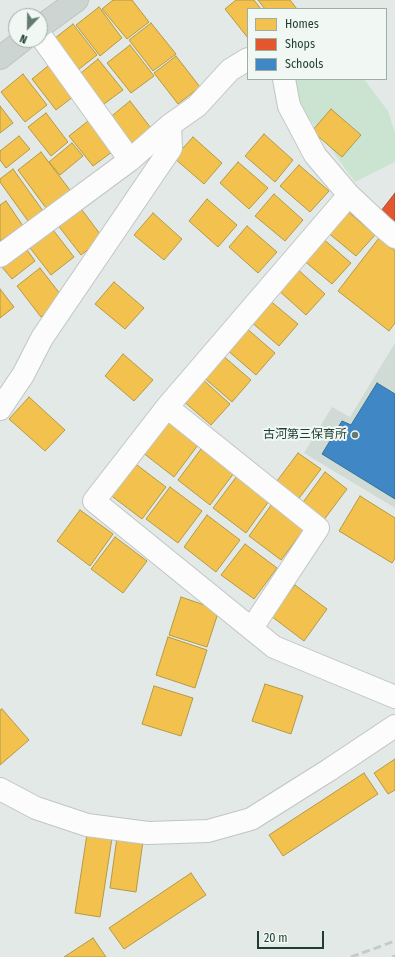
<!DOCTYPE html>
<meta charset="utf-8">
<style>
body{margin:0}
#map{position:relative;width:395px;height:957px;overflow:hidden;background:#e3e9e6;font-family:"Fira Sans Condensed",sans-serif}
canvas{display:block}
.legend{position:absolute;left:247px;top:8px;width:140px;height:72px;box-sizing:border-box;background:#f1f8f4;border:1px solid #9daea7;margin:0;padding:5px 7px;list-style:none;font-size:12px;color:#1f3e33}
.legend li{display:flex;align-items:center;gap:8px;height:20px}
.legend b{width:20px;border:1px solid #9daea7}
.north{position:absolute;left:8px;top:8px;width:40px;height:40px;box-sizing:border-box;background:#f1f8f4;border:1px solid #9daea7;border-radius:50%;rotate:202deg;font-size:11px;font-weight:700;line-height:16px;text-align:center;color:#1f3e33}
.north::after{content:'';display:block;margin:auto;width:14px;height:18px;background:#647a72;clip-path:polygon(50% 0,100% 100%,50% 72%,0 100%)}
.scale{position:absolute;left:257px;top:931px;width:67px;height:18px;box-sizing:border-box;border:2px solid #1f3e33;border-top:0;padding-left:5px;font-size:12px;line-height:14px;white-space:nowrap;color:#1f3e33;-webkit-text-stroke:3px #f1f8f4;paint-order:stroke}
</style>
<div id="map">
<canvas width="395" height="957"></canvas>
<ul class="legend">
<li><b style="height:11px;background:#f2c14e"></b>Homes</li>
<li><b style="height:11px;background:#e4572e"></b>Shops</li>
<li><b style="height:11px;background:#3f88c5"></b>Schools</li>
</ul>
<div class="north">N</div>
<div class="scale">20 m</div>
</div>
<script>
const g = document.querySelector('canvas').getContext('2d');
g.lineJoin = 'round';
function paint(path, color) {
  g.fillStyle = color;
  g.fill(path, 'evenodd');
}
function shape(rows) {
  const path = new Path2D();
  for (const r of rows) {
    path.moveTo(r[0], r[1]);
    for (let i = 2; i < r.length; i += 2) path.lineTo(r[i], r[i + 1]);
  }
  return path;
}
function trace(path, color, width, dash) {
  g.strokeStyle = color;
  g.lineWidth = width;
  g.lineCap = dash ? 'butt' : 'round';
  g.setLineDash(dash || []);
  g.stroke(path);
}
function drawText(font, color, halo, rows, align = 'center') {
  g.font = font + ' "Fira Sans Condensed","Noto Sans JP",sans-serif';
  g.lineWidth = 4;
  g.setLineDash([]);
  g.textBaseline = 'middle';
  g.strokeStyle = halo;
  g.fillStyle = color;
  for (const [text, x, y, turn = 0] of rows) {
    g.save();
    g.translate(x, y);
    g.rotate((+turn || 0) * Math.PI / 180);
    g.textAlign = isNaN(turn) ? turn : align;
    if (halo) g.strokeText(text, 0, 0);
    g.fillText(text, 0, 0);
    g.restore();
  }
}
paint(shape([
 [395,343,395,508,304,453,332,407,350,417]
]), '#d0dbd6');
paint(shape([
 [293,79,364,79,388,111,395,133,395,162,355,182,297,102]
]), '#cbe4d1');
const homes = shape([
 [113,0,132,0,149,22,127,39,102,9,113,0],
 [236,0,254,0,261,9,248,9,248,38,225,9,236,0],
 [258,0,290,0,297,9,265,9,258,0],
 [99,7,122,38,100,56,76,25,99,7],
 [151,23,176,54,153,71,129,40,151,23],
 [73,24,97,55,74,73,50,42,73,24],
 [130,45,154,76,131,93,107,63,130,45],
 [176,56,200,87,178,104,154,73,176,56],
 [98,59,123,90,100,107,76,77,98,59],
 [54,61,78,93,56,110,32,79,54,61],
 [23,74,47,105,25,122,1,92,23,74],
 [130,101,154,132,131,150,108,119,130,101],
 [0,106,13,123,0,133,0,106],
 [331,109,361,135,342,157,312,131,331,109],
 [46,113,68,142,51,156,28,127,46,113],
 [92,118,116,149,93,166,69,136,92,118],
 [264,134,293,160,275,182,245,156,264,134],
 [19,136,30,149,6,168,0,160,0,151,19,136],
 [193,137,222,163,204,184,174,158,193,137],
 [72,143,83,156,60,175,49,162,72,143],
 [41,152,73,194,49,212,18,170,41,152],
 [238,162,268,188,249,209,220,183,238,162],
 [299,165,329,191,310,212,280,186,299,165],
 [13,169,43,211,28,221,0,182,0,179,13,169],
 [274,194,303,220,285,241,255,216,274,194],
 [207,199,237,225,218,247,189,221,207,199],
 [6,201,23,226,0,241,0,205,6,201],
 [79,206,103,238,81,255,57,224,79,206],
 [345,209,375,235,356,256,326,231,345,209],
 [153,213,182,239,164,260,134,235,153,213],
 [50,226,74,257,51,275,27,244,50,226],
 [247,226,277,252,258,273,229,247,247,226],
 [321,237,351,263,332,284,302,259,321,237],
 [379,238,395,251,395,323,389,331,338,291,379,238],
 [25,247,35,261,12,279,1,266,25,247],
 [295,267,325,294,306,315,277,289,295,267],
 [40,268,64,299,41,317,17,286,40,268],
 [114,282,144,308,125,329,95,304,114,282],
 [0,289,14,307,0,318,0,289],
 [268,299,298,324,279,346,250,321,268,299],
 [245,327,275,353,256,375,226,349,245,327],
 [123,354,153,380,134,401,105,376,123,354],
 [221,354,251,380,232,402,202,376,221,354],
 [201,378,230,404,211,425,182,400,201,378],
 [29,397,65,430,45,451,9,419,29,397],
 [165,420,198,445,174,477,142,452,165,420],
 [201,449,234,473,210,505,178,480,201,449],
 [298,453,321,469,297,501,274,485,298,453],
 [133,462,166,487,142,519,109,494,133,462],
 [325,472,347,489,323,521,301,505,325,472],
 [237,476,269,501,246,533,213,508,237,476],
 [170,487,202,511,178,543,146,519,170,487],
 [360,496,395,518,395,558,392,563,339,531,360,496],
 [272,504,305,528,281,560,249,536,272,504],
 [80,510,113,534,90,566,57,541,80,510],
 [207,515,240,540,216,572,184,547,207,515],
 [115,537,147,561,123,593,91,569,115,537],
 [245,544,277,568,254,599,221,575,245,544],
 [295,585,327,609,304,641,271,616,295,585],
 [181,597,219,610,207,647,169,635,181,597],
 [168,637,207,650,195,688,156,675,168,637],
 [265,684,303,696,291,734,252,721,265,684],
 [154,686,193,698,181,736,142,724,154,686],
 [2,709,29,740,0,765,0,710,2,709],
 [395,759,395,790,388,794,374,773,395,759],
 [364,773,378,794,283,856,269,835,364,773],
 [87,834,112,838,100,917,75,913,87,834],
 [117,837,143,841,136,892,110,888,117,837],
 [191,873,206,895,124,949,109,928,191,873],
 [93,938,106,957,64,957,93,938]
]);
paint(homes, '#f2c14e');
trace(homes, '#b39a46', 1);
const shops = shape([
 [395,193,395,221,381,211,395,193]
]);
paint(shops, '#e4572e');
trace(shops, '#a95030', 1);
const schools = shape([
 [377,383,395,394,395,499,322,454,342,421,351,425,377,383]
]);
paint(schools, '#3f88c5');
trace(schools, '#357299', 1);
const minor = shape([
 [40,35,130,160],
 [284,79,289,106,315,155,349,195],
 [0,256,130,160,170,125,197,106,230,70,248,59],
 [167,407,349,195,383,227,395,237],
 [0,409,23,375,42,338,171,148,170,125],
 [252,628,318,528,167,407,94,501,274,647,395,697],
 [0,789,36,808,87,825,148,833,208,831,251,819,329,770,395,726]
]);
const major = shape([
 [40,27,77,0],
 [0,58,23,40]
]);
trace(minor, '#c0c6c3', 24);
trace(major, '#bbc5c2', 24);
trace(minor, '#fbfcfb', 22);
trace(major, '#cdd5d2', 22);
trace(shape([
 [351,957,395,941],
 [392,957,395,956]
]), '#c6cbc9', 3, [8, 4]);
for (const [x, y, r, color] of [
 [355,435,4,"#647a72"]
]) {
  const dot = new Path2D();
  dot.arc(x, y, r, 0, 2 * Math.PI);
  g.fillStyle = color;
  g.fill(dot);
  trace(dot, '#f1f8f4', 1.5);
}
drawText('12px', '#1f3e33', '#f1f8f4', [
 ["古河第三保育所",347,435]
], 'right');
</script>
